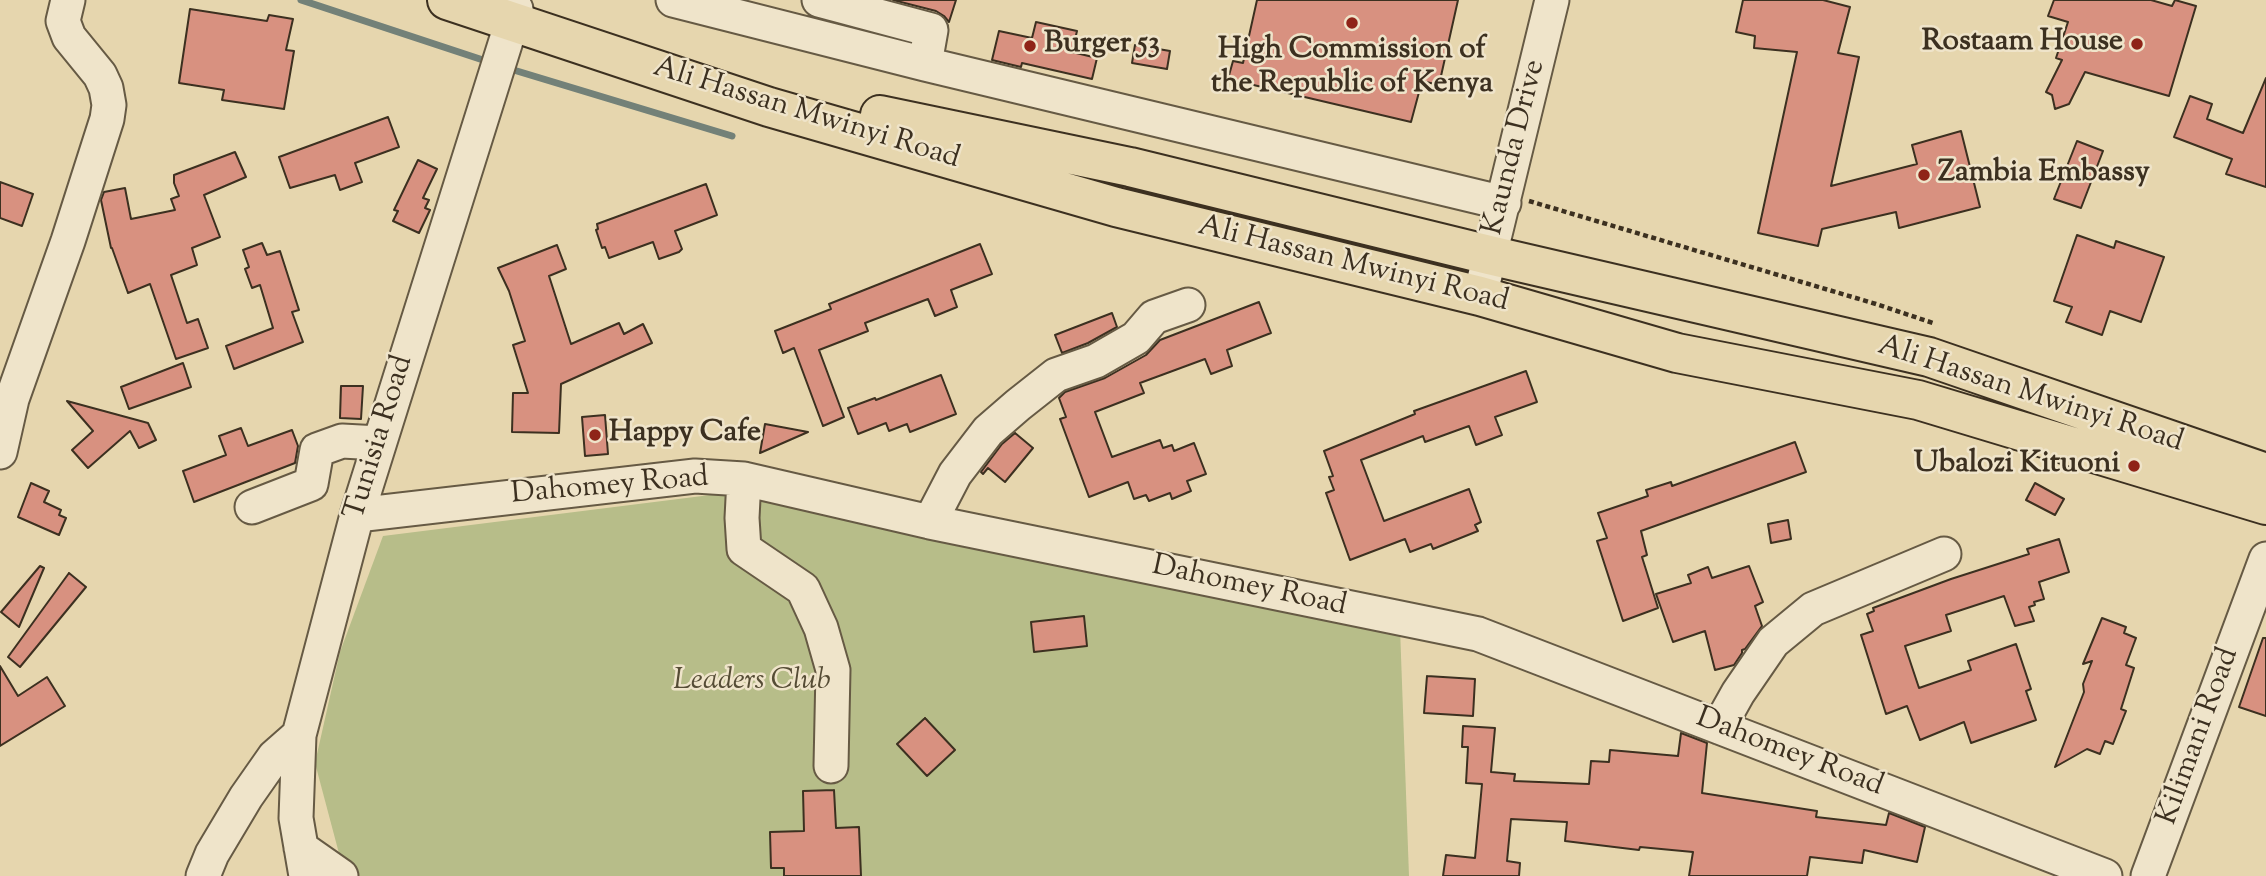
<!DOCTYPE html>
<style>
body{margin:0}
canvas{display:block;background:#e6d6ae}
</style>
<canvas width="2266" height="876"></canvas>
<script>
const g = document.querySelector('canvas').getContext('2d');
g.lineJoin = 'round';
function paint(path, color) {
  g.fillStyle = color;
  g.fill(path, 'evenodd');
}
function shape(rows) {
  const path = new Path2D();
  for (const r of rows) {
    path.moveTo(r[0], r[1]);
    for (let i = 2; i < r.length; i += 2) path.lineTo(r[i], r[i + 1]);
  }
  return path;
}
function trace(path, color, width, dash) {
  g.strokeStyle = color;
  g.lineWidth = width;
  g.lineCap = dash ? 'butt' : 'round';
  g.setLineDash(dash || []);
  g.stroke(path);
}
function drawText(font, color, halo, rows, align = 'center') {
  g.font = font + ' "Sorts Mill Goudy",serif';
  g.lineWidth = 5;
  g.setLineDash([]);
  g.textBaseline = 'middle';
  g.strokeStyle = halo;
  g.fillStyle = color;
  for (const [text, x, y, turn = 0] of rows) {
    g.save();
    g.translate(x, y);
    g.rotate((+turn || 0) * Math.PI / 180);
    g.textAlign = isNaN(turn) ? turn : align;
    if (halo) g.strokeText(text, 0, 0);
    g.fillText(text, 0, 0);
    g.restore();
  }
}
paint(shape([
 [766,488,1400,628,1409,876,345,876,315,763,340,652,383,536]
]), '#b7bd89');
trace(shape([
 [301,0,489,62],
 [507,68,732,136]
]), '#738178', 7);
const building = shape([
 [893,0,956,0,949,22,944,16,936,11,893,0],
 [1257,0,1458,0,1439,85,1422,81,1411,122,1228,79,1233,61,1243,63,1257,0],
 [1743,0,1823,0,1850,7,1838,53,1859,57,1831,186,1917,164,1912,145,1961,131,1980,207,1899,228,1896,212,1822,229,1818,246,1758,233,1797,52,1754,48,1755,36,1736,32,1743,0],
 [2054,0,2151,0,2172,6,2175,0,2196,6,2169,96,2085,72,2069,104,2055,109,2052,95,2046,92,2062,60,2056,58,2068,22,2048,16,2054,0],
 [190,9,267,21,269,15,293,19,286,50,294,51,284,109,222,100,224,90,179,83,190,9],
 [1036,22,1077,31,1072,52,1097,58,1092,79,1022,63,1021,67,992,60,999,31,1032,38,1036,22],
 [1135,45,1170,51,1167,69,1132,63,1135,45],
 [2266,78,2266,187,2226,174,2232,159,2174,137,2190,96,2212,104,2207,119,2243,133,2266,78],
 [388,117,399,147,355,163,362,182,340,190,335,175,290,188,279,157,388,117],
 [2077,141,2103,151,2081,208,2054,199,2077,141],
 [235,152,246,177,204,195,220,237,192,248,197,265,171,275,187,323,198,319,208,348,176,359,150,284,128,293,112,248,111,248,101,200,104,192,125,188,131,219,175,210,171,199,179,196,174,183,174,175,235,152],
 [418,160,437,169,423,198,429,200,425,208,430,210,419,233,393,221,398,211,394,210,418,160],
 [0,182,33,194,22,226,0,218,0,182],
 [706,184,717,215,675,231,682,249,679,252,659,259,653,242,609,258,605,247,602,248,596,230,598,229,597,224,706,184],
 [2077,235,2114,248,2116,241,2164,257,2141,322,2110,311,2102,335,2066,322,2072,307,2054,301,2077,235],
 [262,243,267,255,280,251,299,310,292,312,303,342,234,369,226,346,273,328,260,285,252,288,245,269,249,267,243,250,262,243],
 [980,244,992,274,951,290,957,307,935,316,928,299,865,323,868,331,819,350,844,417,823,426,794,348,783,353,775,331,831,309,829,304,980,244],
 [557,245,566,269,549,276,571,344,619,323,624,334,643,324,652,343,561,384,559,433,512,432,513,393,528,393,513,345,525,341,509,291,498,268,557,245],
 [1259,302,1271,333,1227,350,1232,366,1211,374,1205,359,1140,383,1144,393,1095,412,1112,457,1160,440,1163,448,1172,445,1174,451,1194,443,1206,474,1187,481,1191,491,1172,499,1170,493,1149,501,1146,495,1134,499,1128,482,1089,497,1060,419,1066,417,1059,398,1065,392,1105,378,1146,355,1160,340,1259,302],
 [1112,313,1117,327,1088,343,1062,353,1055,335,1112,313],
 [183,363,191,387,129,409,121,387,183,363],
 [1526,371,1537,402,1495,417,1502,435,1476,445,1469,426,1425,442,1423,436,1361,460,1384,521,1469,489,1481,522,1475,525,1478,531,1433,549,1431,544,1410,552,1405,539,1350,560,1326,493,1334,490,1329,477,1333,476,1324,451,1415,414,1414,411,1526,371],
 [941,375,956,414,910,432,907,424,889,431,886,423,858,434,848,408,875,398,876,400,941,375],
 [341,386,363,386,361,419,340,418,341,386],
 [67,401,148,423,156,440,139,448,130,431,88,468,72,450,93,431,67,401],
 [605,415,608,454,585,456,582,417,605,415],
 [765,424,808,432,760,453,765,424],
 [241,428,248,446,292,430,298,446,295,463,194,502,183,471,226,455,219,436,241,428],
 [1015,433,1033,448,1005,482,988,468,983,474,981,472,1002,444,1015,433],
 [1795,442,1806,472,1641,531,1647,555,1642,557,1658,608,1623,621,1597,541,1607,538,1598,513,1648,496,1646,490,1671,482,1672,486,1795,442],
 [31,483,49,491,44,502,61,510,59,515,66,518,59,535,18,517,31,483],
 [2035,483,2064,499,2055,515,2026,500,2035,483],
 [1788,520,1791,539,1771,543,1768,524,1788,520],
 [2059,539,2069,572,2039,582,2044,599,2034,602,2035,605,2029,607,2034,621,2015,626,2004,596,1946,615,1951,631,1905,646,1919,688,1971,670,1968,661,2016,644,2031,689,2026,691,2036,720,1971,743,1964,722,1920,740,1907,706,1886,714,1861,635,1873,631,1867,614,1874,611,1873,608,1951,579,2029,554,2027,549,2059,539],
 [40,566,44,568,19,627,1,612,40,566],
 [1749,566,1763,602,1755,606,1762,626,1745,649,1742,650,1742,653,1734,665,1715,670,1705,631,1673,642,1656,594,1691,583,1688,575,1708,567,1712,578,1749,566],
 [69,573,86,587,20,667,8,657,69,573],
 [1084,616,1087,646,1034,652,1031,622,1084,616],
 [2102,618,2126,627,2124,633,2136,638,2126,665,2134,668,2121,709,2126,711,2113,744,2105,741,2100,754,2087,749,2055,767,2084,692,2083,684,2092,661,2083,664,2102,618],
 [2263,638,2266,638,2266,716,2239,707,2263,638],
 [0,666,18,696,47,677,65,706,0,746,0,666],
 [1427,676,1475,679,1473,716,1424,713,1427,676],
 [925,718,955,750,927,776,897,744,925,718],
 [1463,726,1495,728,1491,772,1515,774,1514,781,1589,784,1591,761,1609,762,1610,750,1678,756,1681,733,1707,743,1702,793,1817,811,1816,817,1886,825,1889,813,1925,827,1917,862,1864,850,1862,863,1810,857,1807,876,1689,876,1693,852,1640,847,1639,850,1565,841,1567,822,1511,819,1507,861,1520,863,1519,876,1443,876,1446,855,1475,858,1482,784,1466,783,1468,747,1462,747,1463,726],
 [834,790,836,828,859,827,861,876,784,876,784,868,771,868,770,832,804,831,803,791,834,790]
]);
paint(building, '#d89180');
trace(building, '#3c3020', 2);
const minor = shape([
 [673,0,925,64,1504,203],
 [819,0,931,30,925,64],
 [1480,296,1552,0],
 [0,452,12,399,68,241,107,119,109,105,106,88,100,75,69,37,63,21,68,0],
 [744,479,742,518,744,549,803,589,821,628,833,670,831,766],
 [252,507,311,484,317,450,342,441,379,443],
 [357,515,695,476,744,479,930,522,1478,634,2105,876],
 [930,522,955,474,988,431,1018,405,1056,375,1096,361,1136,338,1154,317,1188,305],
 [1719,727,1738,693,1773,642,1813,609,1944,554],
 [301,848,341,876],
 [203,876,212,854,246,797,274,757,299,735],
 [306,876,296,818,299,735,357,515,516,9],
 [2148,876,2266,559]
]);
const highway = shape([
 [447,0,769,107,1116,207,1480,296,1677,353,1918,400,2266,505],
 [880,115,1130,167,1489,255,1929,357,2266,473]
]);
trace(minor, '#665a44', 37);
trace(highway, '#3c3020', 42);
trace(shape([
 [1529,201,1876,304,1933,323]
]), '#3c3020', 4.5, [5, 3.5]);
trace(minor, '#efe4ca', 33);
trace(highway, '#e6d6ae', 38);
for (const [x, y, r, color] of [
 [1352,23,7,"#8f2418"],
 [2137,44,7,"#8f2418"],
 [1030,46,7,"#8f2418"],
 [1924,175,7,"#8f2418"],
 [595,435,7,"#8f2418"],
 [2134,466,7,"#8f2418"]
]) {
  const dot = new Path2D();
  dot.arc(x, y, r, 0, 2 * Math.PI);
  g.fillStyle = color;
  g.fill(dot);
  trace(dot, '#efe4ca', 2.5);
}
drawText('bold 30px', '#3c3020', '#efe4ca', [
 ["Rostaam House",2123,44,"right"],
 ["Burger 53",1044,46],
 ["High Commission of",1352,52,"center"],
 ["the Republic of Kenya",1352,86,"center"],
 ["Zambia Embassy",1938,175],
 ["Happy Cafe",609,435],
 ["Ubalozi Kituoni",2120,466,"right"]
], 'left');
drawText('30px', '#3c3020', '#efe4ca', [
 ["Ali Hassan Mwinyi Road",806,115,17],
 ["Kaunda Drive",1516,148,-76],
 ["Ali Hassan Mwinyi Road",1353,266,14],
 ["Ali Hassan Mwinyi Road",2030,396,18],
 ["Tunisia Road",381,438,-73],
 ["Dahomey Road",610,488,-5],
 ["Dahomey Road",1249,588,12],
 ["Kilimani Road",2200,737,-70],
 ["Dahomey Road",1789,754,21]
]);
drawText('italic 30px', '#554c35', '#efe4ca', [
 ["Leaders Club",752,683]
]);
</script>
